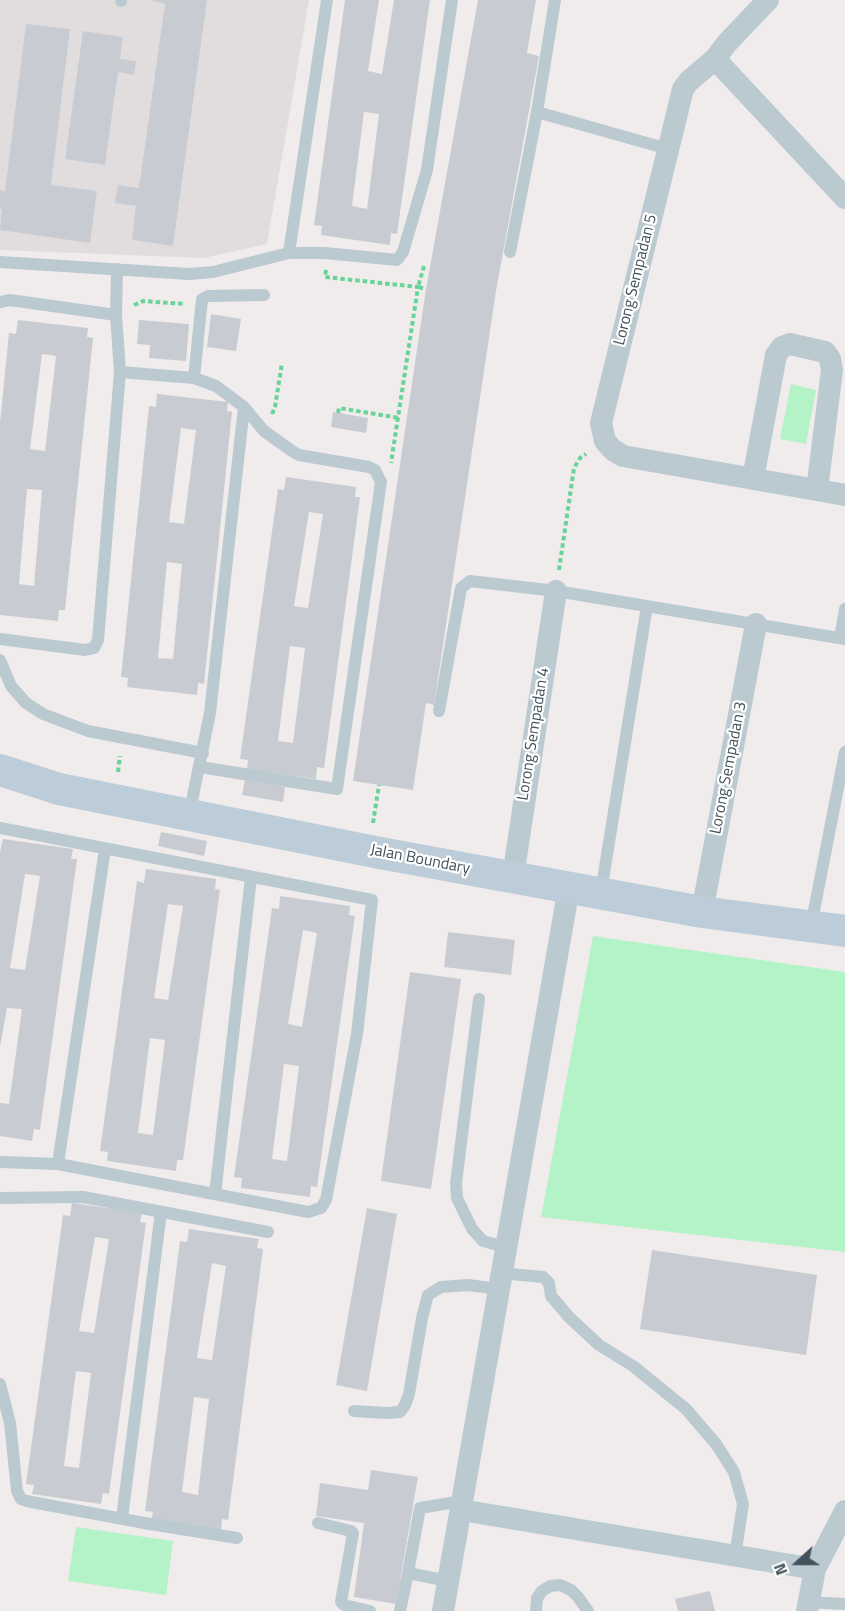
<!DOCTYPE html>
<style>
body{margin:0}
#map{position:relative;width:845px;height:1611px;overflow:hidden;background:#f0ecec;font-family:"Titillium Web",sans-serif}
canvas{display:block}
.north{position:absolute;left:767px;top:1533px;width:60px;height:60px;-webkit-text-stroke:4px #fff;paint-order:stroke;rotate:249deg;font-size:16px;font-weight:700;line-height:24px;text-align:center;color:#43525c}
.north::after{content:'';display:block;margin:auto;width:21px;height:27px;background:#43525c;clip-path:polygon(50% 0,100% 100%,50% 72%,0 100%)}
</style>
<div id="map">
<canvas width="845" height="1611"></canvas>
<div class="north">N</div>
</div>
<script>
const g = document.querySelector('canvas').getContext('2d');
g.lineJoin = 'round';
function paint(path, color) {
  g.fillStyle = color;
  g.fill(path, 'evenodd');
}
function shape(rows) {
  const path = new Path2D();
  for (const r of rows) {
    path.moveTo(r[0], r[1]);
    for (let i = 2; i < r.length; i += 2) path.lineTo(r[i], r[i + 1]);
  }
  return path;
}
function trace(path, color, width, dash) {
  g.strokeStyle = color;
  g.lineWidth = width;
  g.lineCap = dash ? 'butt' : 'round';
  g.setLineDash(dash || []);
  g.stroke(path);
}
function drawText(font, color, halo, rows, align = 'center') {
  g.font = font + ' "Titillium Web",sans-serif';
  g.lineWidth = 4.5;
  g.setLineDash([]);
  g.textBaseline = 'middle';
  g.strokeStyle = halo;
  g.fillStyle = color;
  for (const [text, x, y, turn = 0] of rows) {
    g.save();
    g.translate(x, y);
    g.rotate((+turn || 0) * Math.PI / 180);
    g.textAlign = isNaN(turn) ? turn : align;
    if (halo) g.strokeText(text, 0, 0);
    g.fillText(text, 0, 0);
    g.restore();
  }
}
paint(shape([
 [0,0,309,0,267,244,204,258,0,250]
]), '#e1ddde');
paint(shape([
 [791,384,816,390,806,444,780,439],
 [593,936,845,972,845,1252,541,1217],
 [76,1527,173,1541,166,1595,68,1581]
]), '#b4f3c7');
paint(shape([
 [150,0,207,0,173,246,132,240,136,206,115,203,118,185,139,188,165,4],
 [345,0,379,0,368,71,382,74,394,0,430,0,397,234,391,233,390,245,321,235,322,226,314,225],
 [364,112,379,114,367,209,352,206],
 [478,0,536,0,527,53,539,56,496,291,434,705,426,703,413,790,353,781,426,289],
 [26,24,70,29,51,185,97,191,90,243,0,230,2,209,0,209,0,190,5,191],
 [83,31,123,37,120,59,136,61,134,75,118,72,105,165,65,159],
 [211,314,241,319,236,351,207,347],
 [18,320,88,328,87,337,93,338,65,610,59,610,58,621,0,615,0,423,9,333,16,334],
 [42,354,56,356,45,451,30,449],
 [27,489,42,490,34,586,19,584],
 [139,320,189,324,186,361,149,358,150,345,137,344],
 [157,394,228,402,227,411,232,412,204,684,198,683,197,695,127,687,128,678,121,677,149,406,156,407],
 [181,428,196,430,184,524,169,522],
 [167,562,182,564,173,659,158,658],
 [333,412,368,418,366,433,331,427],
 [286,477,356,487,355,497,360,497,324,768,317,767,316,779,247,769,248,760,240,759,278,489,284,490],
 [309,512,323,514,308,608,294,606],
 [290,646,305,648,293,743,278,741],
 [245,780,285,787,283,802,242,795],
 [161,832,207,841,204,856,158,846],
 [3,839,73,849,71,859,77,859,40,1130,34,1129,32,1141,0,1136,0,1103,9,1104,22,1009,7,1008,0,1047,0,852],
 [25,874,40,876,25,970,10,968],
 [146,869,216,879,215,889,220,890,183,1160,177,1160,176,1171,107,1161,108,1152,100,1151,137,881,144,883],
 [168,904,183,906,168,1000,154,998],
 [150,1038,165,1040,153,1135,138,1133],
 [280,896,350,906,349,915,355,916,317,1187,311,1186,310,1197,241,1188,242,1178,234,1177,272,908,279,909],
 [303,930,317,933,302,1027,288,1024],
 [284,1064,299,1066,287,1161,272,1159],
 [448,932,515,940,511,975,444,967],
 [410,972,461,979,431,1189,381,1181],
 [72,1203,142,1213,140,1222,146,1223,109,1494,103,1493,101,1504,32,1494,34,1485,26,1484,63,1215,70,1216],
 [95,1237,109,1239,94,1333,79,1331],
 [76,1371,91,1373,79,1468,64,1466],
 [367,1208,397,1214,367,1391,336,1385],
 [189,1229,259,1239,257,1248,263,1249,228,1520,222,1519,221,1531,151,1521,153,1512,145,1511,180,1241,187,1242],
 [212,1263,226,1266,212,1360,197,1358],
 [194,1397,209,1399,198,1495,182,1492],
 [652,1250,817,1275,806,1355,640,1329],
 [371,1470,418,1477,396,1604,354,1597,364,1523,316,1516,320,1483,368,1490],
 [710,1591,715,1611,678,1611,675,1599]
]), '#c8ccd2');
trace(shape([
 [424,266,418,287,426,289],
 [326,270,325,277,418,287,391,463],
 [134,305,143,301,185,304],
 [338,413,339,408,399,418],
 [272,414,275,407,282,363],
 [559,570,574,468,580,458,586,454],
 [118,772,120,756],
 [373,823,379,785]
]), '#69d497', 4, [4.5, 3]);
trace(shape([
 [121,1,121,0],
 [537,112,668,149],
 [510,252,537,112,555,0],
 [289,253,327,0],
 [0,262,189,274,213,272,289,253,325,253,397,260,403,252,427,170,452,0],
 [0,302,10,300,116,315],
 [120,372,194,378,216,386,244,407,264,431,292,451,299,455,369,467,375,470,381,482,337,789,200,767],
 [194,378,202,299,208,296,264,295],
 [840,638,845,609],
 [0,639,85,650,94,648,98,640,120,372,116,315,117,269],
 [0,660,11,686,26,703,43,714,88,731,203,753],
 [439,711,461,588,470,581,556,591,845,639],
 [189,815,210,713,244,407],
 [0,828,372,900,357,1034,326,1200,321,1208,308,1212,58,1164,0,1162],
 [601,892,647,606],
 [811,926,845,752],
 [479,999,456,1183,457,1198,472,1229,483,1241,505,1247],
 [58,1164,105,849],
 [215,1194,251,877],
 [0,1198,83,1197,268,1232],
 [500,1273,543,1277,549,1283,551,1296,569,1317,599,1345,633,1366,686,1409,716,1444,734,1472,743,1504,735,1556],
 [0,1384,10,1423,17,1491,21,1499,26,1501,150,1524,237,1538],
 [354,1411,386,1413,400,1412,405,1405,409,1394,422,1318,428,1295,441,1287,468,1285,498,1289],
 [122,1518,161,1212],
 [318,1523,351,1531,353,1533,341,1602,344,1605,370,1611],
 [448,1581,408,1573,420,1508,462,1501],
 [807,1602,845,1604],
 [400,1611,408,1573],
 [536,1611,537,1598,542,1591,550,1586,560,1585,571,1590,578,1597,588,1611]
]), '#bbc9d1', 12);
trace(shape([
 [768,0,727,43,715,59,689,81,683,89,601,423,605,441,613,450,623,456,845,495],
 [715,59,845,198],
 [753,479,776,355,782,347,790,344,825,352,830,359,832,370,817,490],
 [513,877,556,591],
 [702,912,756,624],
 [461,1510,815,1569],
 [443,1611,569,887],
 [807,1611,815,1569,845,1511]
]), '#bbc9d1', 22);
trace(shape([
 [0,770,59,789,380,853,702,912,845,931]
]), '#bcccd8', 32);
drawText('16px', '#43525c', '#fff', [
 ["Lorong Sempadan 5",636,280,-76],
 ["Lorong Sempadan 4",534,734,-81],
 ["Lorong Sempadan 3",729,768,-79],
 ["Jalan Boundary",420,860,11]
]);
</script>
